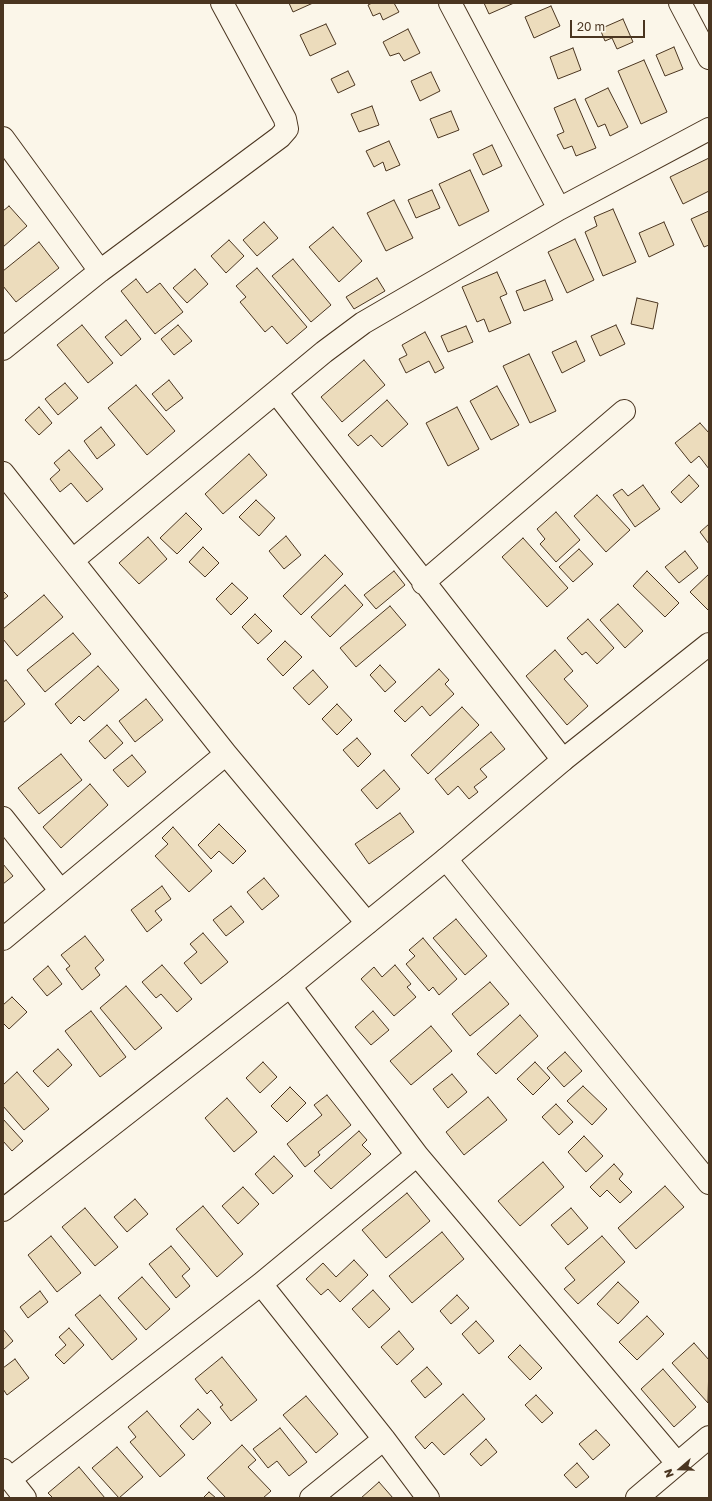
<!DOCTYPE html>
<style>
body{margin:0}
#map{position:relative;width:712px;height:1501px;overflow:hidden;background:#fbf6e9;font-family:"Golos Text",sans-serif}
canvas{display:block}
.frame{position:absolute;inset:0;border:4px solid #4a3520;pointer-events:none}
.north{position:absolute;left:660px;top:1449px;width:40px;height:40px;-webkit-text-stroke:3px #fbf6e9;paint-order:stroke;rotate:250deg;font-size:11px;font-weight:700;line-height:16px;text-align:center;color:#4a3520}
.north::after{content:'';display:block;margin:auto;width:14px;height:18px;background:#4a3520;clip-path:polygon(50% 0,100% 100%,50% 72%,0 100%)}
.scale{position:absolute;left:570px;top:20px;width:75px;height:18px;box-sizing:border-box;border:2px solid #4a3520;border-top:0;padding-left:5px;font-size:12px;line-height:14px;white-space:nowrap;color:#4a3520;-webkit-text-stroke:3px #fbf6e9;paint-order:stroke}
</style>
<div id="map">
<canvas width="712" height="1501"></canvas>
<div class="frame"></div>
<div class="north">N</div>
<div class="scale">20 m</div>
</div>
<script>
const g = document.querySelector('canvas').getContext('2d');
g.lineJoin = 'round';
function paint(path, color) {
  g.fillStyle = color;
  g.fill(path, 'evenodd');
}
function shape(rows) {
  const path = new Path2D();
  for (const r of rows) {
    path.moveTo(r[0], r[1]);
    for (let i = 2; i < r.length; i += 2) path.lineTo(r[i], r[i + 1]);
  }
  return path;
}
function trace(path, color, width, dash) {
  g.strokeStyle = color;
  g.lineWidth = width;
  g.lineCap = dash ? 'butt' : 'round';
  g.setLineDash(dash || []);
  g.stroke(path);
}
const building = shape([
 [289,3,313,3,293,12,289,3],
 [372,3,394,3,399,12,383,20,380,13,373,16,368,5,372,3],
 [484,3,514,3,489,14,484,3],
 [551,6,560,26,534,38,525,17,551,6],
 [623,19,633,42,617,49,612,38,605,41,600,29,623,19],
 [326,24,336,44,310,56,300,35,326,24],
 [408,29,420,53,404,61,399,53,390,56,383,42,408,29],
 [674,47,683,69,665,76,656,55,674,47],
 [573,48,581,70,558,79,550,57,573,48],
 [644,60,667,112,641,124,618,71,644,60],
 [348,71,355,85,338,93,331,79,348,71],
 [431,72,440,91,420,101,411,81,431,72],
 [608,88,628,127,610,136,605,124,598,127,585,99,608,88],
 [575,99,596,148,576,156,572,146,564,149,557,135,564,132,554,108,575,99],
 [372,106,379,125,359,132,351,114,372,106],
 [451,111,459,130,438,138,430,119,451,111],
 [389,141,400,165,386,171,383,162,374,167,366,151,389,141],
 [492,145,502,166,483,175,473,154,492,145],
 [709,158,709,191,683,204,670,177,709,158],
 [470,170,489,211,459,226,439,184,470,170],
 [432,190,440,208,416,218,408,200,432,190],
 [394,200,413,238,386,251,367,213,394,200],
 [9,206,27,226,3,247,3,211,9,206],
 [613,209,636,262,603,276,585,232,597,226,594,217,613,209],
 [709,211,709,245,704,247,691,219,709,211],
 [264,222,278,238,257,256,243,240,264,222],
 [664,222,674,245,649,257,639,233,664,222],
 [333,227,362,261,339,282,309,247,333,227],
 [575,239,594,280,567,293,548,252,575,239],
 [229,240,244,256,226,273,211,256,229,240],
 [39,242,59,268,16,302,3,286,3,271,39,242],
 [293,259,331,305,311,322,272,276,293,259],
 [257,268,307,327,287,344,272,326,265,332,240,302,246,297,236,286,257,268],
 [195,269,208,284,187,303,173,288,195,269],
 [497,272,507,294,500,297,511,323,489,332,484,319,477,322,462,287,497,272],
 [377,278,385,291,354,309,346,297,377,278],
 [136,279,147,293,160,283,183,312,155,334,121,291,136,279],
 [545,280,553,300,524,311,516,291,545,280],
 [637,298,658,303,653,329,631,324,637,298],
 [126,320,141,339,121,356,105,337,126,320],
 [82,325,113,363,88,383,57,345,82,325],
 [178,325,192,341,174,355,161,339,178,325],
 [616,325,625,344,600,356,591,336,616,325],
 [466,326,473,342,448,352,441,336,466,326],
 [425,332,444,368,435,373,429,361,406,373,399,359,407,355,402,345,425,332],
 [576,341,585,361,562,373,552,352,576,341],
 [529,354,556,411,530,423,503,366,529,354],
 [364,360,385,385,342,422,321,397,364,360],
 [169,380,183,398,166,411,152,394,169,380],
 [65,383,78,398,58,415,45,399,65,383],
 [136,385,175,431,147,455,108,408,136,385],
 [497,386,519,425,491,440,470,401,497,386],
 [387,400,408,424,382,447,371,435,358,446,348,435,387,400],
 [39,407,52,423,39,435,25,420,39,407],
 [457,407,479,449,448,466,426,423,457,407],
 [700,423,709,433,709,469,699,456,691,463,675,443,700,423],
 [101,427,115,445,97,459,84,441,101,427],
 [69,450,103,489,87,502,71,483,60,492,50,479,60,470,54,463,69,450],
 [249,454,267,475,223,514,205,494,249,454],
 [689,475,699,486,681,503,671,492,689,475],
 [643,485,660,509,635,527,613,495,622,489,628,496,643,485],
 [597,495,630,530,606,552,574,516,597,495],
 [256,500,275,518,259,536,239,517,256,500],
 [556,512,580,540,556,562,540,544,545,539,537,529,556,512],
 [186,513,202,529,177,554,160,538,186,513],
 [709,524,709,544,700,532,709,524],
 [286,536,301,555,284,569,269,551,286,536],
 [148,537,167,559,139,584,119,563,148,537],
 [523,538,568,588,547,607,502,557,523,538],
 [203,547,219,563,205,577,189,562,203,547],
 [579,549,593,564,573,582,559,567,579,549],
 [685,551,698,568,679,583,665,567,685,551],
 [325,555,343,574,301,615,283,596,325,555],
 [394,571,405,585,376,609,364,595,394,571],
 [647,571,679,603,665,617,633,586,647,571],
 [709,574,709,609,708,610,690,592,709,574],
 [232,583,248,598,231,615,216,599,232,583],
 [345,585,363,605,330,637,311,617,345,585],
 [3,591,8,596,3,600,3,591],
 [44,595,63,617,17,656,3,639,3,629,44,595],
 [618,604,643,631,625,648,600,620,618,604],
 [390,606,406,625,356,667,340,648,390,606],
 [255,614,272,631,258,644,242,627,255,614],
 [588,619,614,648,597,664,586,652,582,655,567,638,588,619],
 [73,633,91,654,45,692,27,670,73,633],
 [285,641,302,657,283,676,267,659,285,641],
 [555,650,573,671,564,679,588,706,567,725,526,676,555,650],
 [380,665,396,682,385,692,370,675,380,665],
 [98,666,119,690,84,721,79,716,71,724,55,704,98,666],
 [439,669,449,680,445,684,454,694,430,716,422,706,405,722,394,711,439,669],
 [313,670,328,687,309,705,293,688,313,670],
 [6,680,25,704,3,723,3,682,6,680],
 [146,699,163,720,135,742,119,721,146,699],
 [337,704,352,720,337,735,322,719,337,704],
 [462,707,479,725,428,774,411,755,462,707],
 [107,725,123,743,105,759,89,741,107,725],
 [491,732,505,749,480,769,487,777,474,787,478,792,469,799,458,786,448,795,435,779,491,732],
 [357,738,371,754,358,767,343,750,357,738],
 [61,754,82,780,39,814,18,788,61,754],
 [132,755,146,772,128,787,113,770,132,755],
 [384,770,400,789,377,809,361,790,384,770],
 [90,784,108,805,61,848,43,827,90,784],
 [400,813,414,832,369,864,355,844,400,813],
 [219,824,246,851,233,864,219,851,211,859,198,845,219,824],
 [173,827,212,871,189,892,155,856,168,844,162,838,173,827],
 [3,864,13,876,3,884,3,864],
 [264,878,279,896,262,910,247,892,264,878],
 [162,886,171,899,155,911,162,920,147,932,131,910,162,886],
 [231,906,244,922,226,936,213,920,231,906],
 [456,919,487,956,465,975,433,938,456,919],
 [203,933,228,962,201,984,184,963,197,952,190,944,203,933],
 [85,936,104,960,95,968,100,975,82,990,66,969,70,966,61,955,85,936],
 [423,938,457,979,439,995,433,987,429,991,406,964,415,956,409,950,423,938],
 [162,965,192,999,177,1012,161,994,156,998,142,982,162,965],
 [395,965,411,984,407,987,416,997,394,1016,361,979,374,967,382,977,395,965],
 [48,966,62,984,47,996,33,979,48,966],
 [490,982,509,1004,470,1036,452,1014,490,982],
 [126,986,162,1028,135,1050,100,1008,126,986],
 [12,997,27,1012,9,1029,3,1023,3,1005,12,997],
 [91,1011,126,1057,100,1077,65,1031,91,1011],
 [373,1011,389,1030,371,1045,355,1027,373,1011],
 [520,1015,538,1036,496,1074,477,1054,520,1015],
 [431,1026,452,1051,411,1085,390,1061,431,1026],
 [58,1049,72,1065,48,1087,33,1071,58,1049],
 [565,1052,582,1071,564,1087,547,1068,565,1052],
 [263,1062,277,1077,260,1093,246,1078,263,1062],
 [535,1062,550,1078,533,1095,517,1079,535,1062],
 [17,1072,49,1109,24,1130,3,1106,3,1085,17,1072],
 [452,1074,467,1092,448,1108,433,1089,452,1074],
 [583,1086,607,1109,592,1125,567,1101,583,1086],
 [290,1087,306,1103,287,1122,271,1106,290,1087],
 [327,1095,351,1125,318,1152,320,1155,305,1167,287,1144,322,1115,314,1105,327,1095],
 [488,1097,507,1120,464,1155,446,1132,488,1097],
 [227,1098,257,1132,234,1152,205,1118,227,1098],
 [556,1104,573,1122,559,1135,542,1117,556,1104],
 [3,1119,23,1141,12,1151,3,1141,3,1119],
 [359,1131,367,1140,362,1145,371,1154,331,1189,314,1171,359,1131],
 [584,1136,603,1156,586,1172,568,1152,584,1136],
 [274,1156,293,1176,273,1194,255,1174,274,1156],
 [543,1162,564,1187,520,1226,498,1201,543,1162],
 [614,1164,623,1174,619,1179,632,1192,620,1203,607,1190,600,1197,590,1187,614,1164],
 [665,1186,684,1207,636,1249,618,1228,665,1186],
 [243,1187,259,1204,238,1224,222,1206,243,1187],
 [407,1193,430,1221,386,1258,362,1230,407,1193],
 [135,1199,148,1214,127,1232,114,1217,135,1199],
 [203,1206,243,1254,217,1277,176,1229,203,1206],
 [85,1208,118,1247,95,1266,62,1227,85,1208],
 [571,1208,588,1228,568,1245,551,1225,571,1208],
 [442,1232,464,1259,412,1303,389,1276,442,1232],
 [51,1236,81,1273,57,1292,28,1255,51,1236],
 [602,1236,625,1262,578,1304,564,1289,575,1280,565,1268,602,1236],
 [171,1246,190,1269,182,1276,190,1286,176,1298,149,1264,171,1246],
 [354,1260,368,1275,340,1302,328,1289,321,1295,306,1279,323,1263,336,1277,354,1260],
 [142,1277,170,1309,146,1330,118,1298,142,1277],
 [618,1282,639,1302,618,1324,597,1304,618,1282],
 [373,1290,390,1309,369,1328,352,1309,373,1290],
 [40,1291,48,1302,28,1318,20,1307,40,1291],
 [100,1295,137,1339,112,1360,75,1315,100,1295],
 [457,1295,469,1308,451,1324,440,1311,457,1295],
 [647,1316,664,1334,637,1360,619,1342,647,1316],
 [476,1321,494,1341,479,1354,462,1334,476,1321],
 [69,1328,84,1345,64,1364,55,1355,66,1345,59,1337,69,1328],
 [3,1329,13,1341,3,1350,3,1329],
 [399,1331,414,1349,397,1365,381,1347,399,1331],
 [694,1343,709,1360,708,1403,672,1363,694,1343],
 [520,1345,542,1368,530,1380,508,1357,520,1345],
 [222,1357,257,1400,231,1421,220,1407,223,1405,211,1390,207,1394,195,1379,222,1357],
 [15,1359,29,1378,7,1395,3,1389,3,1368,15,1359],
 [427,1367,442,1384,425,1398,411,1381,427,1367],
 [663,1369,696,1407,674,1427,641,1389,663,1369],
 [463,1394,485,1419,444,1455,432,1442,425,1449,415,1437,463,1394],
 [536,1395,553,1413,542,1423,525,1405,536,1395],
 [306,1396,338,1434,316,1453,283,1415,306,1396],
 [198,1409,211,1423,193,1440,180,1426,198,1409],
 [147,1411,185,1455,160,1477,130,1442,136,1437,128,1427,147,1411],
 [280,1428,307,1462,289,1476,277,1461,268,1468,253,1449,280,1428],
 [596,1430,610,1445,593,1460,579,1444,596,1430],
 [486,1439,497,1452,481,1466,470,1454,486,1439],
 [242,1445,256,1460,248,1467,271,1491,263,1498,226,1498,207,1478,242,1445],
 [117,1447,143,1477,119,1498,92,1468,117,1447],
 [577,1463,589,1477,576,1488,564,1475,577,1463],
 [79,1467,105,1498,53,1498,48,1493,79,1467],
 [379,1482,393,1498,361,1498,379,1482],
 [209,1492,216,1498,203,1498,209,1492]
]);
paint(building, '#ecdcbc');
trace(building, '#4a3520', 1);
const minor = shape([
 [450,3,559,209],
 [680,3,709,58],
 [3,138,100,271],
 [3,349,100,271,280,137,287,129,285,119,222,3],
 [276,392,563,760],
 [3,473,226,754,367,923],
 [73,560,324,352,363,323,559,209,709,129],
 [423,583,624,411],
 [3,818,60,890],
 [446,859,709,1183],
 [3,939,226,754],
 [290,986,417,1155,677,1463],
 [261,1284,384,1439,428,1498],
 [3,1470,25,1498],
 [10,1479,261,1284,417,1155],
 [311,1498,384,1439],
 [637,1498,709,1437]
]);
const tertiary = shape([
 [3,1210,290,986,446,859,563,760,709,644]
]);
trace(minor, '#4a3520', 24);
trace(tertiary, '#4a3520', 24);
trace(minor, '#fbf6e9', 22);
trace(tertiary, '#fbf6e9', 22);
</script>
